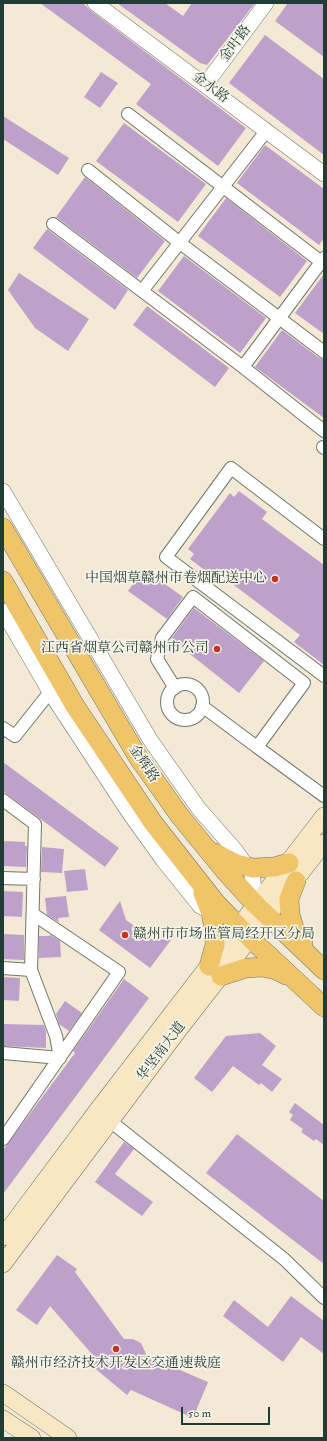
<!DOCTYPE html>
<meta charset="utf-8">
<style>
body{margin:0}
#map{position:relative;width:327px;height:1441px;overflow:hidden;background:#f4e9d4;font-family:"IM FELL Double Pica",serif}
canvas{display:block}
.frame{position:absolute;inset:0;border:4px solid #1f3d34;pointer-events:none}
.scale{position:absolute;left:181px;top:1407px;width:89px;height:18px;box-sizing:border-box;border:2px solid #1f3d34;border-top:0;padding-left:5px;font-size:12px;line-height:14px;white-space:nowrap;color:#1f3d34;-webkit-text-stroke:3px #f7f3e8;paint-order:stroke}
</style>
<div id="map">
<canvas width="327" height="1441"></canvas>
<div class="frame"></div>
<div class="scale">50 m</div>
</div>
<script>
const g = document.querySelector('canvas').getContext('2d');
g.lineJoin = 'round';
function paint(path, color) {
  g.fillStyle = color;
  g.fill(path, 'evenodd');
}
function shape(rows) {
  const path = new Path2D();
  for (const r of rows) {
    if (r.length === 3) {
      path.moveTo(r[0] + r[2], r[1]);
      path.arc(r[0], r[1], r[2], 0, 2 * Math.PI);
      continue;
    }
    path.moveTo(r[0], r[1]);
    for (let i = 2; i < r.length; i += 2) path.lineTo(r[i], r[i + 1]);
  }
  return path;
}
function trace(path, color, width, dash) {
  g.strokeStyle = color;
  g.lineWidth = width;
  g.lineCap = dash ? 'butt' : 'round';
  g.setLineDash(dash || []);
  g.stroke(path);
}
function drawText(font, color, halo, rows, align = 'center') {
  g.font = font + ' "IM FELL Double Pica","Noto Serif SC",serif';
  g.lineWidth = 3.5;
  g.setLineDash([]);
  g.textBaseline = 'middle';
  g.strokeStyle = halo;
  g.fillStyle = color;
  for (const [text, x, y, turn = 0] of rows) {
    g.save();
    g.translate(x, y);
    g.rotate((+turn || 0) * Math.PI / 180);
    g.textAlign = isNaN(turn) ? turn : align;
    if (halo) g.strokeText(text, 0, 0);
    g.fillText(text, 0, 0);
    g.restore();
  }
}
paint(shape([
 [40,3,83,3,90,10,246,128,218,166,136,104,151,84],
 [117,3,165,3,183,16,192,3,255,3,207,65,200,63],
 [288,3,324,3,324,57,275,21],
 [265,35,324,79,324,155,229,83],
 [101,72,118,83,100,108,84,97],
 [3,116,69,158,58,175,3,139],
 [124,123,206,184,178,222,96,161],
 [265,145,324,189,324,238,319,245,237,183],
 [85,177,165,241,137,278,56,217],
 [226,198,307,261,280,297,198,236],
 [47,229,128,290,115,310,33,248],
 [184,256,266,318,240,353,158,291],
 [19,273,89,319,68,351,35,328,8,290],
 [324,274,324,334,295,313],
 [147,306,229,368,215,387,133,325],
 [282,330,319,358,324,359,324,418,255,367],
 [239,491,267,512,262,519,324,565,324,665,294,642,300,635,222,576,219,581,190,559,194,554,188,549,230,493,234,497],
 [144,569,183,597,167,619,128,591],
 [194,608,264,661,239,693,171,639],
 [3,762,119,848,105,867,3,791],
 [3,841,25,842,25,846,27,846,26,867,3,866],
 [42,847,64,849,62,873,41,872],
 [85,869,88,890,67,892,64,871],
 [3,891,23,892,22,917,3,916],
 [66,896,69,917,58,918,59,922,47,915,45,898],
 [120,901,126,920,152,939,171,940,150,968,99,930],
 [3,934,24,935,24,960,3,959],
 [49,934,60,941,61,957,39,958,39,936,50,936],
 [3,977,20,978,19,1001,3,1000],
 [124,979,149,998,3,1194,3,1150,75,1053,73,1051],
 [65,1001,82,1013,69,1031,59,1024,56,1014],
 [3,1024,44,1025,46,1032,46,1048,3,1046],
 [260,1033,276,1046,262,1065,282,1079,272,1092,261,1083,259,1085,233,1066,212,1092,194,1078,226,1036],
 [295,1103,324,1125,324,1145,316,1139,314,1141,301,1132,303,1129,290,1120,293,1115,289,1112],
 [237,1134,324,1201,324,1264,206,1173],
 [124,1142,134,1149,115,1174,153,1202,142,1216,95,1182],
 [57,1255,77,1269,75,1272,124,1339,133,1339,141,1343,147,1356,208,1382,193,1418,131,1390,127,1395,92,1366,97,1360,50,1306,37,1325,16,1310],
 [291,1296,324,1321,324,1354,301,1337,283,1362,223,1316,234,1300,268,1327]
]), '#bea1ca');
const minor = shape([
 [128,114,324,264],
 [88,170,180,243,324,352],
 [53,224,243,367,324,431],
 [142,291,267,130],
 [243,367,324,258],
 [323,447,324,448],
 [324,539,231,468,166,557,324,676],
 [185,702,18],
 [175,688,157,659,162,638,193,597,304,683,257,747,324,796],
 [202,706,257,747],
 [3,728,15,736,50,692],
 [3,800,35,824,31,970,56,1036,60,1058,3,1053],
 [3,878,34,879],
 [3,968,31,970],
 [105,1117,284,1259,324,1298],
 [3,1139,119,972,33,914]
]);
const tertiary = shape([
 [95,3,324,174],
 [205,85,266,3],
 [3,491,151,741,199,809,236,851,252,874,256,905],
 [3,611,50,692,130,814,163,860,200,906,211,912]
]);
const secondary = shape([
 [3,1237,97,1111,324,816],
 [3,1264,180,1028,324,843],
 [3,1393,68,1438],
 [3,1419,32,1438]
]);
const primary = shape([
 [3,528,138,757,180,816,225,871,256,905,324,970],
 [3,581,75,706,154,824,216,903,251,939,324,1007],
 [215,853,236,864,253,868,274,867,289,863],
 [296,881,289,899,290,914,294,928,303,944],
 [203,893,211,913,214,928,215,945,209,966],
 [221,976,246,968,263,967,276,970,286,975]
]);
trace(minor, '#6a796c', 14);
trace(tertiary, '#6a796c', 16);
trace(secondary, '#6a796c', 18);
trace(primary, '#6a796c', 20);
trace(minor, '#fff', 12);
trace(tertiary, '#fff', 15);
trace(secondary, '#f9e7c3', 17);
trace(primary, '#f0c469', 19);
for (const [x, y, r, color] of [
 [275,579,4,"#c8321e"],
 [217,649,4,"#c8321e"],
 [125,935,4,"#c8321e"],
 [116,1349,4,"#c8321e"]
]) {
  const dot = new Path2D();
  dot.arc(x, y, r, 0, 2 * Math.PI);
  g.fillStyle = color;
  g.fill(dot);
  trace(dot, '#f7f3e8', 1.5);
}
drawText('14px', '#1f3d34', '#f7f3e8', [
 ["金叶路",236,44,-53],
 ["金水路",210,88,37],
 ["金辉路",143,764,56],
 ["华坚南大道",162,1052,-53]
]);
drawText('14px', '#1f3d34', '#f7f3e8', [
 ["中国烟草赣州市卷烟配送中心",267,579],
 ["江西省烟草公司赣州市公司",209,649],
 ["赣州市市场监管局经开区分局",133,935,"left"],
 ["赣州市经济技术开发区交通速裁庭",116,1364,"center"]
], 'right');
</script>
